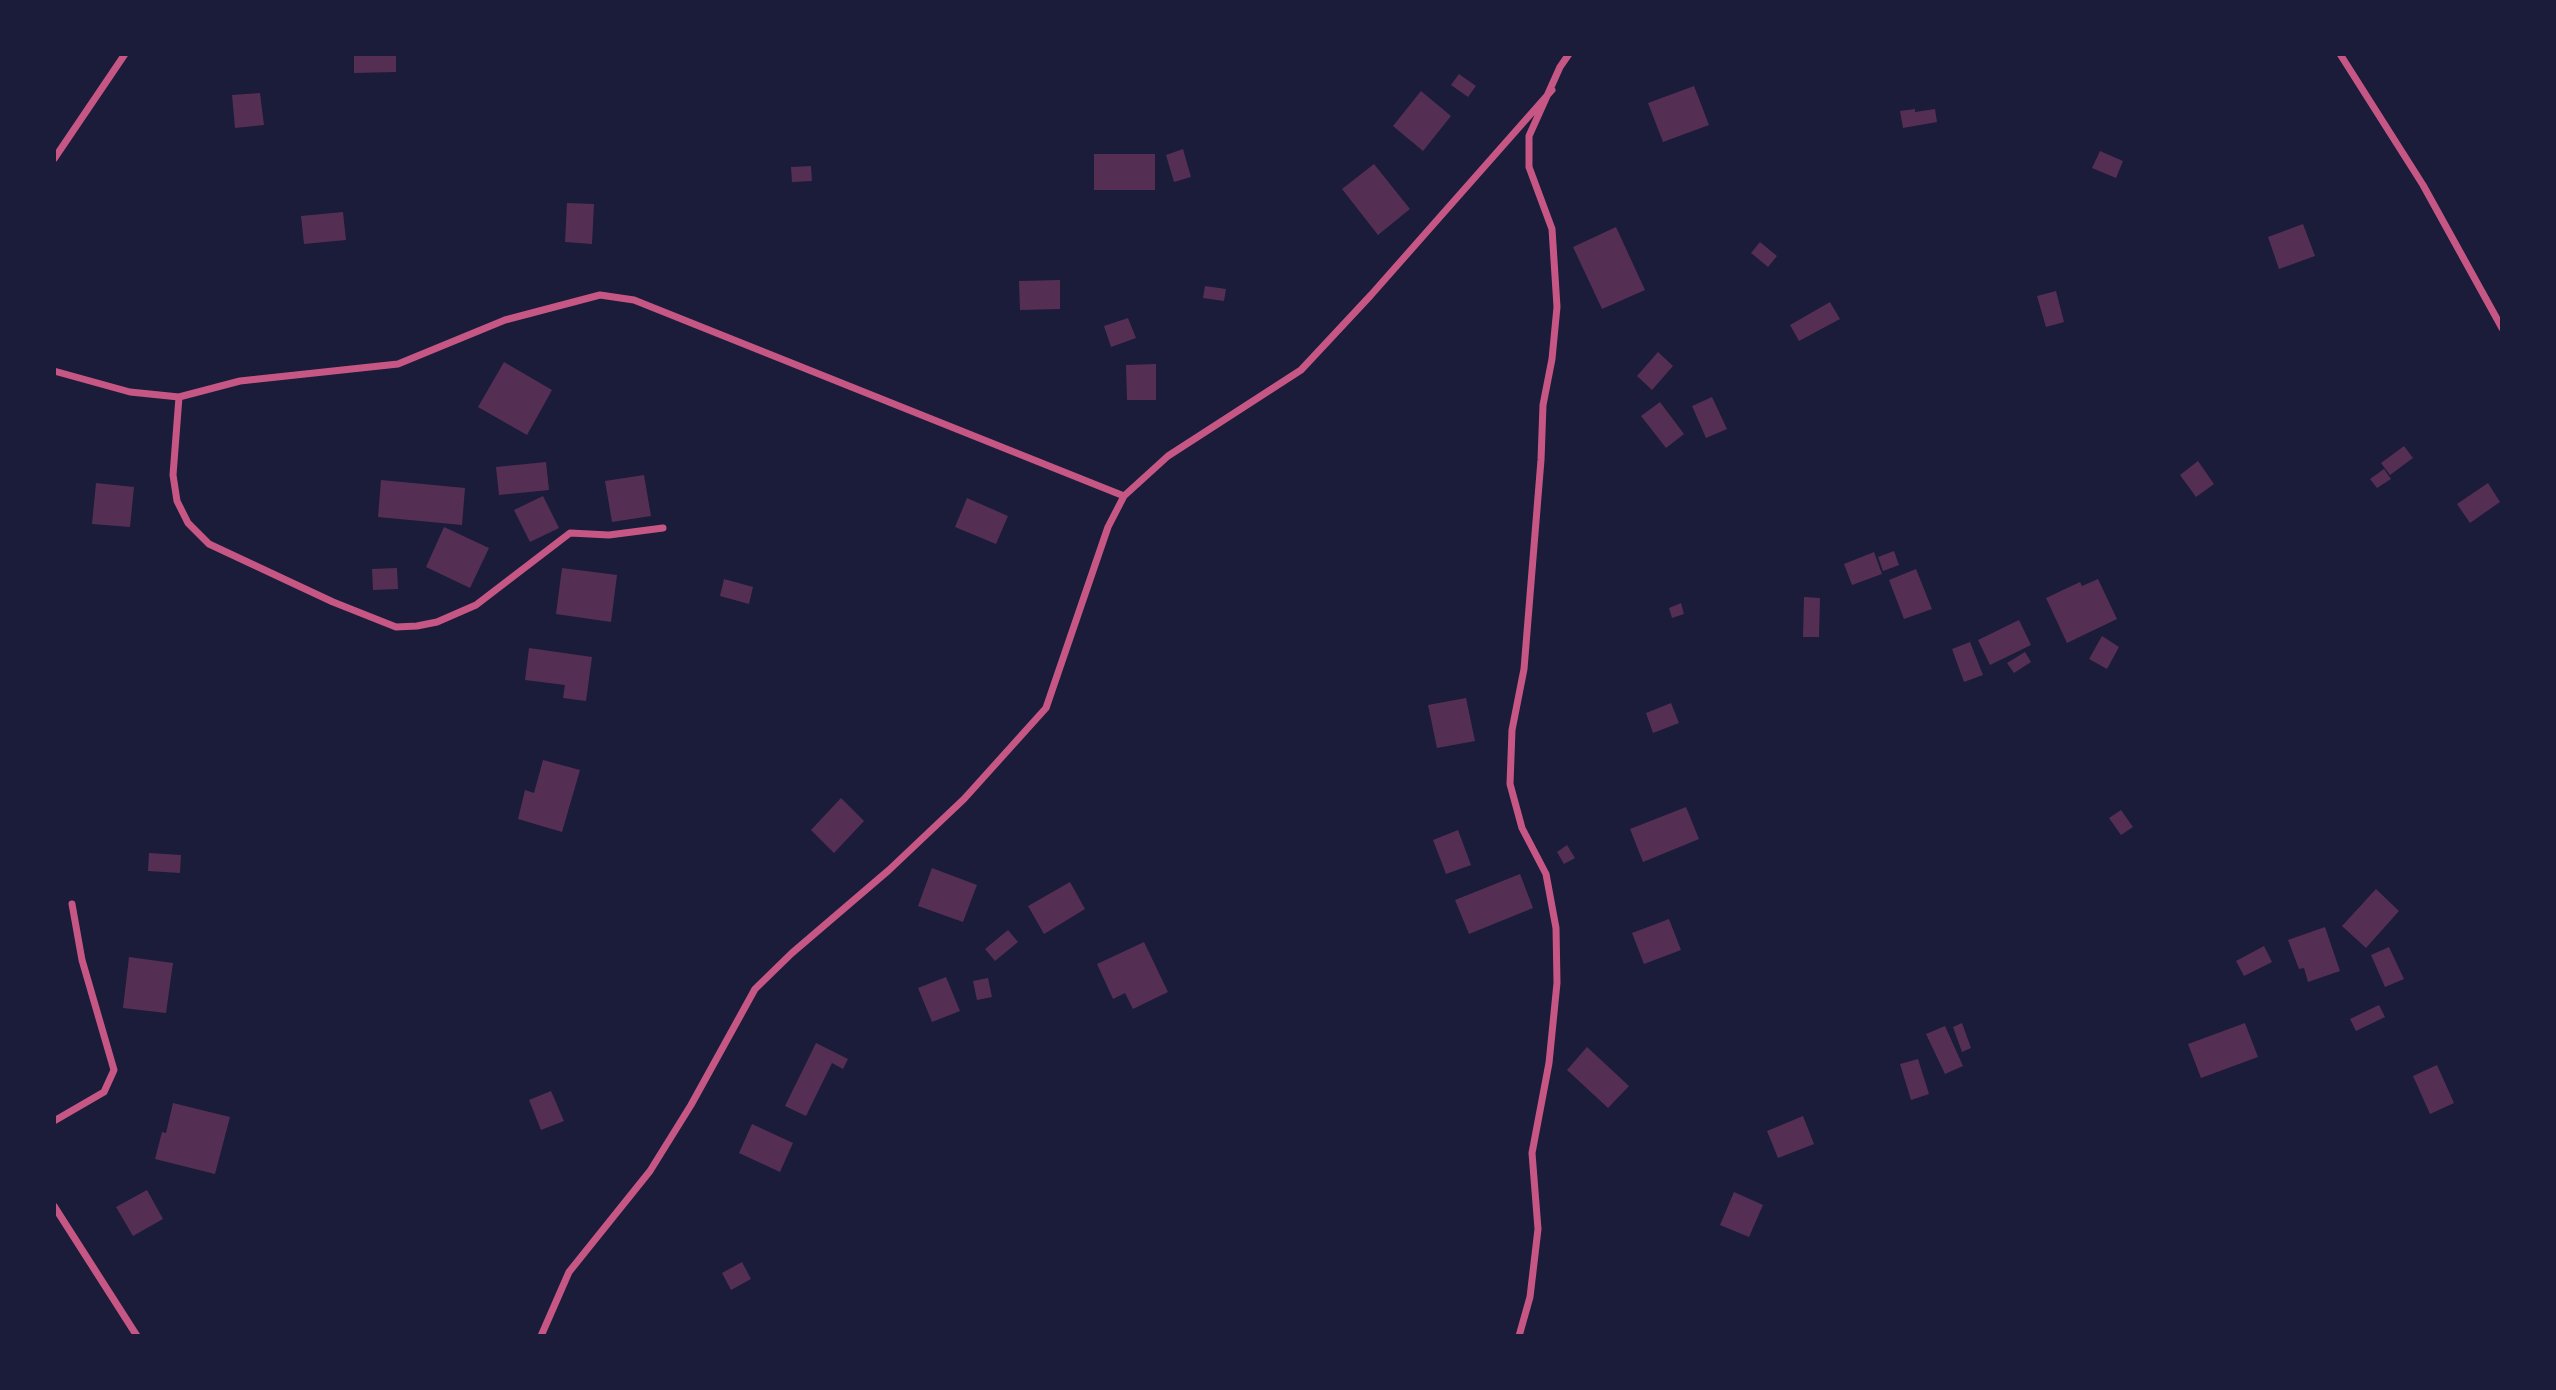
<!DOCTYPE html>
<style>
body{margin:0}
#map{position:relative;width:2556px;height:1390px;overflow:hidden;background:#1b1b3a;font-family:Inter,sans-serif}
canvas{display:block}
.frame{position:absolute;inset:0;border:56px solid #1b1b3a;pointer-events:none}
</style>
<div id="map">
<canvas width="2556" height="1390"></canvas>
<div class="frame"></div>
</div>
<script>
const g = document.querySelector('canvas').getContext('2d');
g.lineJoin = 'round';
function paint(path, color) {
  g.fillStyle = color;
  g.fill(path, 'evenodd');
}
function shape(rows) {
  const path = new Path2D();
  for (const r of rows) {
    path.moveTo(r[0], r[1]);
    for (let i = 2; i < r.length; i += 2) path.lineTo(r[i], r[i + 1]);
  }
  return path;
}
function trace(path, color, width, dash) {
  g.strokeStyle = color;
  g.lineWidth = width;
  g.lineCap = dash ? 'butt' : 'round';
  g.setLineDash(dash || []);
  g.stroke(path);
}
paint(shape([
 [354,54,396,54,396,72,354,73],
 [1459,74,1476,86,1468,97,1451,85],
 [1694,86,1709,125,1663,142,1648,103],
 [1421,91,1451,116,1423,151,1393,126],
 [260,93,264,125,235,128,232,95],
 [1915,109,1915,112,1935,109,1937,122,1903,128,1900,111],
 [1183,149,1191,177,1174,182,1166,155],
 [2100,151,2123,161,2116,178,2092,168],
 [1094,154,1155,154,1155,190,1094,190],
 [1374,164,1410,209,1378,235,1342,189],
 [811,166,812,181,792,182,791,167],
 [567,203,594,204,592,244,565,242],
 [343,212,346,240,304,244,301,216],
 [2303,224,2315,256,2279,269,2268,237],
 [1616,227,1645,290,1602,309,1573,247],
 [1760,242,1777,256,1768,267,1751,253],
 [1060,280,1060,309,1020,310,1019,281],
 [1205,286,1226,289,1224,301,1203,298],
 [2056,291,2064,322,2046,327,2037,296],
 [1830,302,1840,319,1799,341,1790,325],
 [1128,318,1136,338,1111,347,1104,326],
 [1658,352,1673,366,1652,390,1637,376],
 [504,362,552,390,527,435,478,407],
 [1156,364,1156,400,1127,400,1126,365],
 [1712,397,1727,429,1706,438,1692,406],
 [1660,402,1684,434,1666,448,1641,416],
 [2404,446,2413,458,2390,475,2381,463],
 [2198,461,2214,484,2196,497,2180,475],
 [546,462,549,490,499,495,496,467],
 [2384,469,2391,479,2377,488,2370,479],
 [644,475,651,516,612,522,605,481],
 [381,480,465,488,462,525,378,517],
 [96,483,134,487,130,527,92,524],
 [2488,483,2500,502,2470,523,2457,504],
 [543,496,559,528,530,542,514,510],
 [967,498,1008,516,996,544,955,527],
 [444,527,489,548,470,588,426,567],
 [1894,551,1899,565,1883,571,1878,557],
 [1874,552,1882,574,1852,585,1844,564],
 [397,568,398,589,373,590,372,569],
 [562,568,617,575,611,622,556,614],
 [1916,569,1932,609,1904,619,1889,580],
 [724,579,753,587,749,604,720,596],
 [2098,579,2117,619,2067,643,2046,598,2080,582,2082,586],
 [1804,597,1820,598,1819,637,1803,637],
 [1681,603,1684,614,1672,618,1669,608],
 [2019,620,2031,645,1990,665,1978,640],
 [2102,636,2119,647,2107,669,2089,659],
 [1970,642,1983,675,1964,682,1952,649],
 [529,648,592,657,586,701,563,698,565,685,525,680],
 [2025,652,2031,662,2014,673,2007,663],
 [1466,698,1475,741,1437,748,1428,705],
 [1671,703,1679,723,1653,733,1646,713],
 [543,760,580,770,562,832,518,819,525,790,534,793],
 [841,798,864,821,834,853,811,830],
 [1686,807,1699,839,1643,862,1630,829],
 [2121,810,2133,827,2121,835,2109,818],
 [1458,830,1471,865,1446,874,1433,840],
 [1567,845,1575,858,1564,864,1557,852],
 [149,853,181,855,180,873,148,871],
 [932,868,977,885,963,922,918,906],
 [1520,874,1533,908,1469,934,1455,900],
 [1070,882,1085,909,1044,934,1028,906],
 [2376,889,2399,911,2366,948,2342,926],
 [1669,919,1681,950,1644,964,1632,933],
 [2325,927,2340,971,2308,982,2304,968,2299,969,2288,940],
 [1008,930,1018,942,995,961,985,949],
 [1144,942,1168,992,1133,1009,1125,993,1113,999,1097,964],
 [2264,946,2272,962,2244,976,2236,961],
 [2389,947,2404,979,2385,987,2371,955],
 [129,957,173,963,166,1013,123,1008],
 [946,977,960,1011,932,1022,918,988],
 [988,978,992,997,977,1000,973,981],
 [2379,1005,2385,1017,2356,1031,2350,1019],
 [1962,1023,1971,1048,1962,1052,1953,1027],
 [2245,1023,2258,1057,2201,1078,2188,1044],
 [1945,1026,1963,1066,1945,1074,1926,1034],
 [816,1043,848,1059,843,1069,832,1063,806,1116,785,1106],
 [1587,1047,1629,1086,1608,1108,1567,1070],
 [1918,1059,1929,1094,1911,1100,1900,1064],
 [2437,1065,2454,1103,2430,1114,2413,1076],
 [551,1091,564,1121,541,1130,529,1100],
 [173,1103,230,1117,215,1174,155,1159,162,1132,166,1133],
 [1803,1116,1814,1144,1778,1158,1767,1131],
 [752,1124,793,1143,780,1172,739,1153],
 [147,1190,163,1219,133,1236,116,1207],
 [1734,1192,1763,1205,1749,1237,1720,1225],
 [742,1262,751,1279,731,1290,722,1273]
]), '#542f53');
trace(shape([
 [2340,54,2423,185,2502,328],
 [54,159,125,54],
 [54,371,130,392,179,397,240,381,398,364,505,320,600,295,634,300,1124,496],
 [179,397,173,475,177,501,188,523,209,544,333,602,396,627,417,626,437,622,476,605,570,533,609,535,663,528],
 [54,1121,104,1092,114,1070,82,960,72,904],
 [54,1206,137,1336],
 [541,1336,569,1272,650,1171,691,1105,755,989,792,953,889,870,964,799,1046,708,1108,527,1124,496,1168,456,1301,370,1371,295,1552,90],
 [1519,1336,1530,1297,1538,1229,1532,1153,1549,1063,1557,983,1556,928,1546,874,1522,828,1510,784,1512,730,1524,669,1541,460,1543,405,1552,359,1557,307,1552,229,1529,167,1529,136,1560,67,1569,54]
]), '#c65784', 7);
</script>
